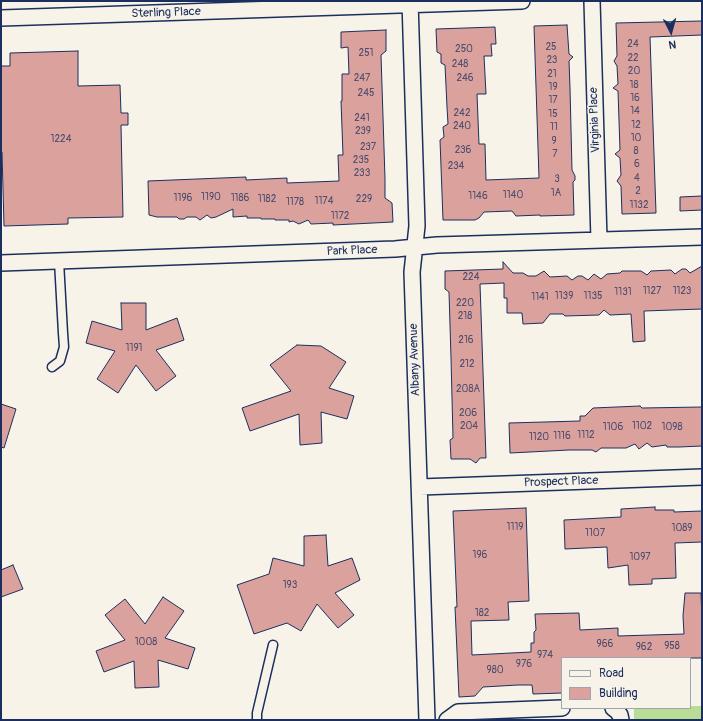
<!DOCTYPE html>
<style>
body{margin:0}
#map{position:relative;width:703px;height:721px;overflow:hidden;background:#f7f3e8;font-family:Pangolin,sans-serif}
canvas{display:block}
.frame{position:absolute;inset:0;border:2px solid #1b2f5e;pointer-events:none}
.legend{position:absolute;left:561px;top:657px;width:130px;height:52px;box-sizing:border-box;background:#f7f3e8;border:1px solid #9fa5b1;margin:0;padding:5px 7px;list-style:none;font-size:12px;color:#1b2f5e}
.legend li{display:flex;align-items:center;gap:8px;height:20px}
.legend b{width:20px;border:1px solid #9fa5b1}
.north{position:absolute;left:651px;top:12px;width:40px;height:40px;-webkit-text-stroke:3px #f7f3e8;paint-order:stroke;rotate:174deg;font-size:11px;font-weight:700;line-height:16px;text-align:center;color:#1b2f5e}
.north::after{content:'';display:block;margin:auto;width:14px;height:18px;background:#1b2f5e;clip-path:polygon(50% 0,100% 100%,50% 72%,0 100%)}
</style>
<div id="map">
<canvas width="703" height="721"></canvas>
<div class="frame"></div>
<ul class="legend">
<li><b style="height:5px;background:#f7f3e8"></b>Road</li>
<li><b style="height:11px;background:#dba19d"></b>Building</li>
</ul>
<div class="north">N</div>
</div>
<script>
const g = document.querySelector('canvas').getContext('2d');
g.lineJoin = 'round';
function paint(path, color) {
  g.fillStyle = color;
  g.fill(path, 'evenodd');
}
function shape(rows) {
  const path = new Path2D();
  for (const r of rows) {
    path.moveTo(r[0], r[1]);
    for (let i = 2; i < r.length; i += 2) path.lineTo(r[i], r[i + 1]);
  }
  return path;
}
function trace(path, color, width, dash) {
  g.strokeStyle = color;
  g.lineWidth = width;
  g.lineCap = dash ? 'butt' : 'round';
  g.setLineDash(dash || []);
  g.stroke(path);
}
function drawText(font, color, halo, rows, align = 'center') {
  g.font = font + ' Pangolin,sans-serif';
  g.lineWidth = 3;
  g.setLineDash([]);
  g.textBaseline = 'middle';
  g.strokeStyle = halo;
  g.fillStyle = color;
  for (const [text, x, y, turn = 0] of rows) {
    g.save();
    g.translate(x, y);
    g.rotate((+turn || 0) * Math.PI / 180);
    g.textAlign = isNaN(turn) ? turn : align;
    if (halo) g.strokeText(text, 0, 0);
    g.fillText(text, 0, 0);
    g.restore();
  }
}
paint(shape([
 [690,706,702,706,702,720,634,720,634,708,690,708]
]), '#b9dc96');
const building = shape([
 [702,21,702,35,650,37,656,213,622,214,621,186,617,181,621,175,620,158,615,154,620,150,618,91,613,88,618,84,617,66,614,61,617,56,616,23,702,21],
 [567,25,569,54,573,57,569,61,570,88,572,170,575,176,575,180,573,182,574,215,540,216,540,215,516,216,512,211,484,212,479,218,475,220,443,220,440,140,444,137,443,127,448,124,447,107,445,65,441,63,441,54,437,52,436,29,495,27,496,44,491,44,492,56,484,56,486,94,477,94,479,144,485,144,486,180,539,178,534,26,567,25],
 [386,30,386,51,381,55,385,179,385,198,392,203,393,222,333,225,333,223,311,224,308,220,299,224,293,221,289,222,289,220,275,220,275,219,261,219,261,218,247,218,247,216,233,217,233,209,216,217,211,218,207,215,200,220,196,217,187,217,184,219,179,219,177,217,157,217,149,215,148,181,246,177,246,180,287,178,287,183,339,181,338,155,343,155,341,101,342,101,342,74,349,74,348,47,341,48,341,32,386,30],
 [78,51,78,86,120,85,121,113,128,113,128,125,121,125,123,217,68,218,68,224,4,226,2,152,1,152,1,66,10,66,10,53,78,51],
 [702,196,702,210,680,211,680,197,702,196],
 [503,262,513,273,523,273,528,276,536,276,544,271,550,277,567,276,572,280,578,276,582,276,588,280,594,274,601,279,607,274,620,273,622,271,641,271,647,275,651,271,671,270,675,274,682,269,686,269,690,273,702,266,702,309,644,311,645,341,633,342,631,314,610,315,604,310,599,315,565,316,563,314,550,314,543,323,523,324,522,313,507,313,507,298,504,298,504,283,480,284,486,458,480,458,476,463,470,459,451,459,450,440,453,438,451,358,449,292,445,289,445,271,503,269,503,262],
 [121,303,146,303,146,330,177,318,184,340,156,350,176,376,156,391,136,365,118,393,97,379,115,351,86,343,92,321,122,330,121,303],
 [297,345,321,346,346,362,329,388,354,396,347,419,321,412,322,443,300,445,299,414,250,431,242,408,291,391,270,365,297,345],
 [1,404,16,409,4,448,1,447,1,404],
 [640,406,642,408,702,407,702,446,679,447,667,447,666,445,652,447,647,443,639,449,635,444,626,448,601,448,596,452,592,450,569,450,510,453,509,423,580,421,580,416,585,416,593,408,640,406],
 [655,507,655,510,674,510,674,512,702,511,702,542,675,543,676,578,652,579,652,584,629,585,628,565,608,568,607,547,565,549,564,520,621,517,621,509,655,507],
 [526,508,529,601,508,602,509,620,471,621,472,655,531,652,531,643,534,643,534,632,536,630,535,614,579,613,580,630,618,628,618,636,684,634,683,616,685,593,701,593,702,620,702,658,562,658,562,693,533,694,532,685,518,685,483,687,475,696,459,697,455,607,457,607,453,511,526,508],
 [326,535,328,566,352,558,360,580,335,593,354,615,338,628,317,604,301,631,287,623,254,634,237,585,269,574,273,558,304,566,304,536,326,535],
 [13,565,23,589,1,597,1,570,13,565],
 [163,597,184,611,165,638,195,648,188,669,158,660,159,687,135,688,134,661,104,672,96,651,125,640,105,615,125,599,145,624,163,597]
]);
paint(building, '#dba19d');
trace(building, '#1b2f5e', 1);
const service = shape([
 [52,367,60,361,64,347,63,333,59,261],
 [257,720,257,713,273,645]
]);
const minor = shape([
 [410,1,417,226,412,272,427,720],
 [592,1,599,240],
 [1,18,522,1],
 [1,263,395,249,437,245,702,237],
 [420,487,702,477],
 [613,708,617,711,620,715,621,720],
 [447,720,458,712,562,708]
]);
trace(service, '#1b2f5e', 11);
trace(minor, '#1b2f5e', 18);
trace(service, '#f7f3e8', 8);
trace(minor, '#f7f3e8', 15);
drawText('10px', '#4b4c6e', null, [
 ["24",633,44],
 ["25",551,47],
 ["250",464,49],
 ["251",366,53],
 ["22",633,58],
 ["23",552,60],
 ["248",460,64],
 ["20",634,71],
 ["21",552,74],
 ["247",362,78],
 ["246",465,78],
 ["18",634,85],
 ["19",553,87],
 ["245",366,93],
 ["16",635,98],
 ["17",553,100],
 ["14",635,111],
 ["242",462,113],
 ["15",553,114],
 ["241",362,118],
 ["12",636,125],
 ["240",462,126],
 ["11",554,127],
 ["239",363,131],
 ["10",636,138],
 ["1224",61,139],
 ["9",554,141],
 ["237",368,147],
 ["236",463,150],
 ["8",636,151],
 ["7",555,154],
 ["235",361,160],
 ["6",637,164],
 ["234",456,166],
 ["233",362,173],
 ["4",637,178],
 ["3",557,179],
 ["2",638,191],
 ["1A",556,193],
 ["1140",513,195],
 ["1146",478,196],
 ["1190",211,197],
 ["1196",183,198],
 ["1186",240,198],
 ["1182",267,199],
 ["229",364,199],
 ["1174",324,201],
 ["1178",295,202],
 ["1132",639,205],
 ["1172",340,216],
 ["224",471,277],
 ["1127",652,291],
 ["1123",682,291],
 ["1131",623,292],
 ["1139",564,296],
 ["1135",593,296],
 ["1141",540,297],
 ["220",465,303],
 ["218",465,316],
 ["216",466,340],
 ["1191",134,348],
 ["212",467,364],
 ["208A",468,389],
 ["206",468,413],
 ["204",469,426],
 ["1102",642,426],
 ["1106",613,427],
 ["1098",672,427],
 ["1112",586,435],
 ["1116",562,436],
 ["1120",539,437],
 ["1119",515,527],
 ["1089",682,528],
 ["1107",595,533],
 ["196",480,555],
 ["1097",640,557],
 ["193",290,585],
 ["182",482,613],
 ["1008",146,642],
 ["966",605,644],
 ["958",672,646],
 ["962",644,647],
 ["974",545,655],
 ["976",524,664],
 ["980",495,670]
]);
drawText('12px', '#1b2f5e', '#f7f3e8', [
 ["Sterling Place",166,13,-2],
 ["Virginia Place",595,120,-92],
 ["Park Place",352,251,-2],
 ["Albany Avenue",415,360,-92],
 ["Prospect Place",561,482,-2]
]);
</script>
